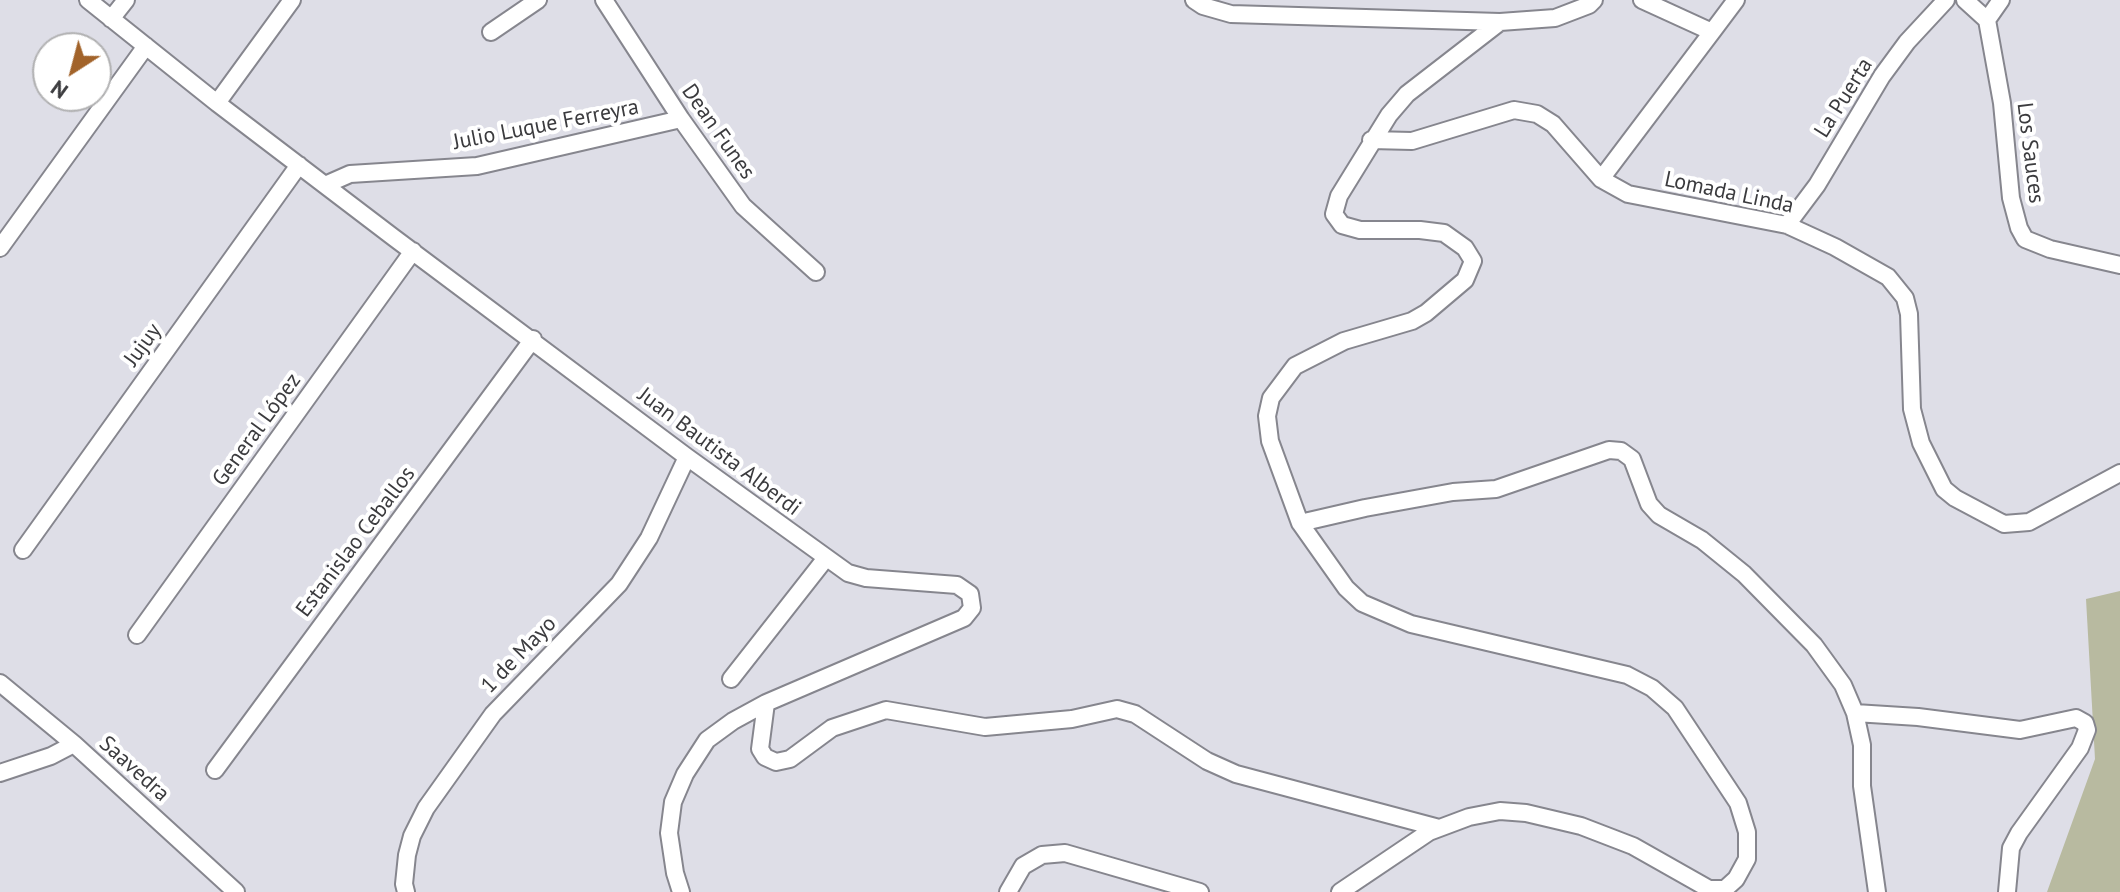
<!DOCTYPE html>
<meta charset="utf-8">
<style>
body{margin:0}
#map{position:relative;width:2120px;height:892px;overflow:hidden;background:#dedee7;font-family:"PT Sans",sans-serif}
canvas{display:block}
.north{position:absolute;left:32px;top:32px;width:80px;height:80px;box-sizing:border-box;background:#fff;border:2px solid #b1b1b2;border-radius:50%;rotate:216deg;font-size:22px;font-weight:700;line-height:32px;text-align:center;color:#3b3b3e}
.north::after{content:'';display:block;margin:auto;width:28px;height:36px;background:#a2632a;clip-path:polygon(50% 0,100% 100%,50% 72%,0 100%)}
</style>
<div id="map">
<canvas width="2120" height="892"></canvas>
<div class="north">N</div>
</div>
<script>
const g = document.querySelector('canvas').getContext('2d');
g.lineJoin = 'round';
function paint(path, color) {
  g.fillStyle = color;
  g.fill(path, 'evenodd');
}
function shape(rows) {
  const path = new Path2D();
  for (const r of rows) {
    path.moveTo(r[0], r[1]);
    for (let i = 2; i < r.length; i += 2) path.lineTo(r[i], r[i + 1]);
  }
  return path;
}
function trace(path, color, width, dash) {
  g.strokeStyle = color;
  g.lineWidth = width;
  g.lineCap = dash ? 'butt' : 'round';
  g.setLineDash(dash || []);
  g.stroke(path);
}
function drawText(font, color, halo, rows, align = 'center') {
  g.font = font + ' "PT Sans",sans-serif';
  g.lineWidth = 8;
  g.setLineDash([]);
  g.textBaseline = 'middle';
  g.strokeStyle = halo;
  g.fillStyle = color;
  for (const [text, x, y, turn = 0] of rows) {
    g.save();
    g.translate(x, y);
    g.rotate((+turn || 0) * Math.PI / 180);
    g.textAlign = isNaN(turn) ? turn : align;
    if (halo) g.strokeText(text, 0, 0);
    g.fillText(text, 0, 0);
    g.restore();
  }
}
paint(shape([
 [2120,591,2120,892,2047,892,2095,759,2086,599]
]), '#b8baa0');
const street = shape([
 [88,0,217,103,393,237,687,457,848,573,866,578,957,585,970,594,972,608,964,618,766,703,733,721,707,740,685,774,673,802,669,833,675,873,681,892],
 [604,0,681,119,743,206,816,272],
 [1194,0,1203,6,1231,14,1500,22,1555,18,1589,5,1594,0],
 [1642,0,1712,32,1736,0],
 [1965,0,1987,20],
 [111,19,126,0],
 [1987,20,2002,103,2011,198,2019,228,2025,239,2050,249,2120,265],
 [1987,20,2001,0],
 [491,32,538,0],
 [217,103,292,0],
 [1371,140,1412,141,1514,110,1537,114,1553,124,1601,179,1628,194,1787,225,1835,247,1888,277,1905,298,1909,314,1912,409,1921,443,1944,489,1955,498,2004,524,2029,522,2120,473],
 [1601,179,1712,32],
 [325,185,350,174,477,166,681,119],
 [1787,225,1817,185,1882,76,1907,42,1946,0],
 [0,248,146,46],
 [1300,523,1365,508,1453,492,1496,489,1609,450,1621,451,1632,459,1649,504,1659,515,1702,540,1744,574,1814,645,1843,685,1855,713,1862,745,1862,786,1877,892],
 [23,550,299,165],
 [137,635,413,251],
 [731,679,826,558],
 [0,683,74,744,236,892],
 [766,703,760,749,765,757,776,762,790,759,832,728,886,710,985,727,1072,719,1117,709,1135,714,1207,761,1236,774,1439,828],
 [1855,713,1918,717,2020,730,2076,718,2085,723,2087,730,2080,748,2019,833,2011,848,2007,892],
 [215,770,533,339],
 [0,773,51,756,74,744],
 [406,892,404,884,407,855,412,836,426,808,493,714,619,584,649,538,687,457],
 [1008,892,1023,866,1042,855,1065,853,1200,892],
 [1340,892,1429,832,1469,817,1500,811,1526,813,1581,826,1633,846,1709,889,1725,889,1736,879,1747,859,1747,832,1738,803,1675,708,1652,688,1627,675,1411,624,1362,603,1346,588,1300,523,1270,441,1267,416,1271,398,1295,366,1344,341,1412,321,1426,313,1465,280,1473,261,1465,248,1444,233,1420,230,1360,230,1342,225,1334,214,1339,196,1389,115,1407,94,1500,22]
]);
trace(street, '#86868e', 20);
trace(street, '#fff', 16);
drawText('22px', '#3b3b3e', '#fff', [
 ["La Puerta",1844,98,-58],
 ["Julio Luque Ferreyra",546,125,-11],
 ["Dean Funes",718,132,55],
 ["Los Sauces",2030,153,83],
 ["Lomada Linda",1729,193,12],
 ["Jujuy",143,345,-54],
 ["General López",257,430,-54],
 ["Juan Bautista Alberdi",719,452,37],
 ["Estanislao Ceballos",356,542,-53],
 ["1 de Mayo",519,655,-46],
 ["Saavedra",134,769,42]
]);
</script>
